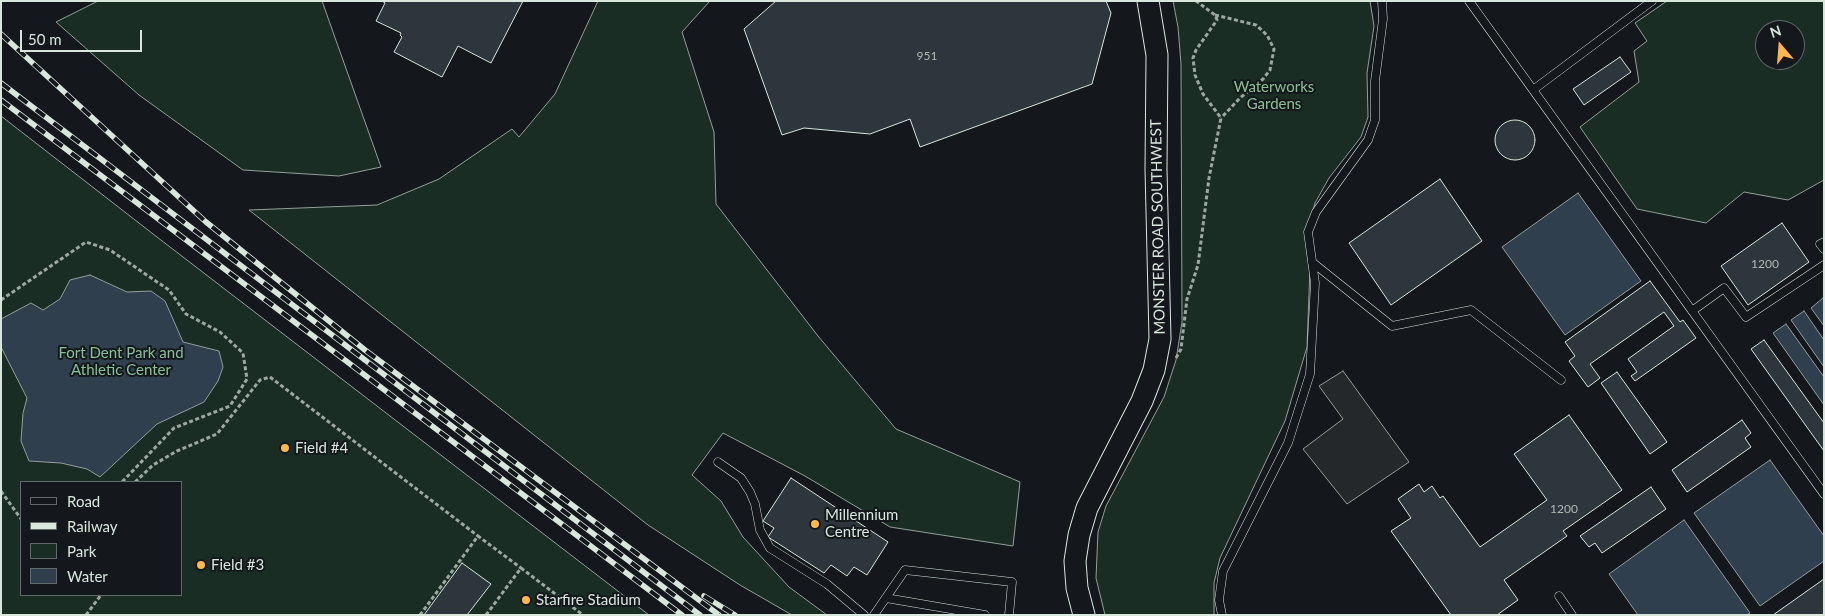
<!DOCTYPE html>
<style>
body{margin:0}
#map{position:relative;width:1825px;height:616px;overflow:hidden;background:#14181c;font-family:Lato,sans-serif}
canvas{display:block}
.frame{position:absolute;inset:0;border:2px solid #d8e6dc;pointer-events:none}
.legend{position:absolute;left:20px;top:481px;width:162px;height:115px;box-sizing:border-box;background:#14181c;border:1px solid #626a69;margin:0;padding:6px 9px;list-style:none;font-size:15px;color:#d8e6dc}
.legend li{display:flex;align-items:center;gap:10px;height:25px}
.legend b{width:25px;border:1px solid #626a69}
.north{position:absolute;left:1755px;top:20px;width:50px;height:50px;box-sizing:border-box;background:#14181c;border:1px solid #626a69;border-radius:50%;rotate:342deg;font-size:14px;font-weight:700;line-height:20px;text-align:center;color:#d8e6dc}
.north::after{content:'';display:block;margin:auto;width:18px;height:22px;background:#ffb74d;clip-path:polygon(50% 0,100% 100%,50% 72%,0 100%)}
.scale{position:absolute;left:20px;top:30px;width:122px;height:22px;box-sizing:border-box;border:2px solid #d8e6dc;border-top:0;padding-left:6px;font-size:15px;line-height:18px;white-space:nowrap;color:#d8e6dc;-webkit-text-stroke:4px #14181c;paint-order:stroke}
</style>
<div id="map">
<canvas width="1825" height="616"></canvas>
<div class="frame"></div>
<ul class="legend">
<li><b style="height:6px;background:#14181c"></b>Road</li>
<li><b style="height:6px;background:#d8e6dc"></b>Railway</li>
<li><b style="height:14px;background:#1a2d24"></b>Park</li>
<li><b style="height:14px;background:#2f3f4d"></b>Water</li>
</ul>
<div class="north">N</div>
<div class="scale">50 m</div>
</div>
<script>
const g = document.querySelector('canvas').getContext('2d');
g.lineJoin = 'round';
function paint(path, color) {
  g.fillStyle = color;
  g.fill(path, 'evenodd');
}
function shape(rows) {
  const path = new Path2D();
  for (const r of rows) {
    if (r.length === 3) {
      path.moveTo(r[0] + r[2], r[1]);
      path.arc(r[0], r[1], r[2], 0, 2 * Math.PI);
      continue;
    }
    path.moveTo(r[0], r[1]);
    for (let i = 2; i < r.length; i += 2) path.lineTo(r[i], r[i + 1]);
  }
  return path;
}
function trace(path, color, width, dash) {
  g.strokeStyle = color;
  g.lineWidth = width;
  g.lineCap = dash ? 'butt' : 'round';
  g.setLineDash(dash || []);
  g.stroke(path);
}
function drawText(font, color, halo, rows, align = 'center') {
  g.font = font + ' Lato,sans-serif';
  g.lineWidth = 4;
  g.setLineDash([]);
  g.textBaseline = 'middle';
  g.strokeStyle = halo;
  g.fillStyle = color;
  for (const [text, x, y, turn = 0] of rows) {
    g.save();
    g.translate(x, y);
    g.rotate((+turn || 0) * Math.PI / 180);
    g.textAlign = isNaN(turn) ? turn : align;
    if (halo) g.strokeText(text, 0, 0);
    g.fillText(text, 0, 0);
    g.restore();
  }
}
const green = shape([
 [98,1,322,1,381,167,339,176,243,170,139,95,56,22,98,1],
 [598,1,710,1,682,32,714,132,716,204,818,336,896,429,1020,482,1013,546,890,527,805,476,723,433,692,475,721,501,743,537,789,587,827,615,792,615,740,585,648,525,249,210,377,205,439,179,512,129,519,137,555,94,598,1],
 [1173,1,1370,1,1374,26,1367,73,1368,117,1361,137,1329,178,1315,203,1312,215,1307,347,1285,421,1220,558,1214,583,1214,615,1105,615,1096,578,1098,532,1106,506,1164,397,1176,360,1182,322,1181,64,1178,27,1173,1],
 [1667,1,1824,1,1824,180,1788,200,1744,192,1706,223,1637,209,1580,127,1639,82,1634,51,1647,41,1635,23,1667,1],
 [1765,30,1795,30,1795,60,1765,60,1765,30],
 [1,116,157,237,649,615,1,615,1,116],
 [21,482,181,482,181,595,21,595,21,482]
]);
paint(green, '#1a2d24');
trace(green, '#939e99', 1);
const parking = shape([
 [1343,371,1409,462,1347,504,1303,449,1343,419,1319,386,1343,371]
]);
paint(parking, '#24282b');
trace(parking, '#939e99', 1);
const water = shape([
 [1578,193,1641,281,1565,335,1502,247,1578,193],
 [90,275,127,292,151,291,165,301,183,342,219,351,223,367,218,381,204,402,157,424,100,477,87,469,61,463,29,461,21,441,23,413,27,398,1,347,1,319,31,303,43,310,60,299,70,280,90,275],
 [1823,298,1824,299,1824,326,1811,308,1823,298],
 [1804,311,1824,340,1824,367,1791,320,1804,311],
 [1786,324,1824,377,1824,405,1773,333,1786,324],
 [1770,460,1824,536,1824,561,1760,606,1694,513,1770,460],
 [1684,520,1750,613,1747,615,1638,615,1609,574,1684,520]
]);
paint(water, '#2f3f4d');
trace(water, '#939e99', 1);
const building = shape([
 [382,1,523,1,491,63,458,46,442,77,394,52,402,37,400,35,401,33,376,21,385,3,382,1],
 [776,1,1106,1,1111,13,1092,84,920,147,910,119,870,134,804,128,782,135,744,29,776,1],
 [1620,57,1631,72,1584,105,1573,89,1620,57],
 [1515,140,20],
 [1440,179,1482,241,1391,305,1349,243,1440,179],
 [1782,223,1809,262,1748,305,1721,266,1782,223],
 [1650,281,1680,322,1683,320,1696,338,1635,381,1631,376,1637,372,1628,359,1674,326,1664,312,1590,364,1600,378,1588,387,1569,361,1575,356,1565,342,1650,281],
 [1764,340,1824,423,1824,451,1751,349,1764,340],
 [1617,372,1667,442,1650,454,1601,383,1617,372],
 [1569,415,1622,490,1563,531,1567,536,1504,580,1518,600,1497,615,1451,615,1391,531,1411,518,1398,499,1419,484,1424,492,1432,486,1440,498,1443,496,1480,547,1547,500,1514,454,1569,415],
 [1742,420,1751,433,1745,438,1751,447,1687,492,1672,470,1742,420],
 [791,478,888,542,867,575,854,567,847,576,831,565,824,573,768,537,774,528,763,521,791,478],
 [1651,487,1666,509,1602,553,1595,543,1589,547,1580,536,1651,487],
 [462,563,491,584,467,615,424,615,462,563],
 [1824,579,1824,615,1773,615,1824,579]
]);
paint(building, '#2c363c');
trace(building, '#d8e6dc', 1);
const lane = shape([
 [1469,1,1824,494],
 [1533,90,1652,1],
 [1824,242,1820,244,1824,249],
 [1312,262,1392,326,1471,310,1561,380],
 [1692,311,1724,288,1746,317,1824,265],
 [718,462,741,478,750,492,755,504,760,530,770,548,827,584,864,615],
 [1559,596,1572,615],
 [886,598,985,615],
 [874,615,905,570,1012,582,1009,615],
 [1222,615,1219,600,1223,571,1288,443,1310,374,1315,283,1308,232,1316,212,1368,140,1375,120,1375,81,1383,19,1382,1]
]);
const secondary = shape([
 [1084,615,1077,588,1075,561,1079,535,1087,508,1142,401,1154,370,1160,339,1156,169,1157,55,1148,1]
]);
trace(lane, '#d8e6dc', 9);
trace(secondary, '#d8e6dc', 23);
trace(shape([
 [1215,15,1256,25,1267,35,1274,49,1270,70,1263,79,1240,98,1221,118],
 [1,300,86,242,110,250,169,290,186,314,220,332,243,353,247,379,230,406,174,428,122,482],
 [1176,358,1181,349,1187,299,1198,265,1209,178,1221,118,1203,94,1195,75,1193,58,1196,50,1217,20,1215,15,1196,1],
 [135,482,153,465,177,451,217,434,260,380,270,377,478,536],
 [1,491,21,519],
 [86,615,101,595],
 [420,615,478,536,521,568],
 [486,615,521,568,583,615]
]), '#9da8a2', 3, [4, 2.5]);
trace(lane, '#14181c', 8);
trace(secondary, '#14181c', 21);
const rail = shape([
 [1,34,206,222,365,350,719,615],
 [1,83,700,615],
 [1,100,682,615],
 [704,596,735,615]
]);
trace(rail, '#d8e6dc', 5.5);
trace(rail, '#14181c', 4, [11]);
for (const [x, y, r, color] of [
 [285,448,5,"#ffb74d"],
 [815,524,5,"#ffb74d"],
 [201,565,5,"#ffb74d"],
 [526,600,5,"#ffb74d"]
]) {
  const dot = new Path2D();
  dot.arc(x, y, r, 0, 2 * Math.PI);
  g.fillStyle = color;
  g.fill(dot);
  trace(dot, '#14181c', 2);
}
drawText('12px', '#adbab4', null, [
 ["951",927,56],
 ["1200",1765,264],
 ["1200",1564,509]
]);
drawText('15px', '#8ac095', '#14181c', [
 ["Waterworks",1274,87],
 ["Gardens",1274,104],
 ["Fort Dent Park and",121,353],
 ["Athletic Center",121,370]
]);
drawText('15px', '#d8e6dc', '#14181c', [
 ["MONSTER ROAD SOUTHWEST",1158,227,-91]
]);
drawText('15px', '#d8e6dc', '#14181c', [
 ["Field #4",295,448],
 ["Millennium",825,515],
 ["Centre",825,532],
 ["Field #3",211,565],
 ["Starfire Stadium",536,600]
], 'left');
</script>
